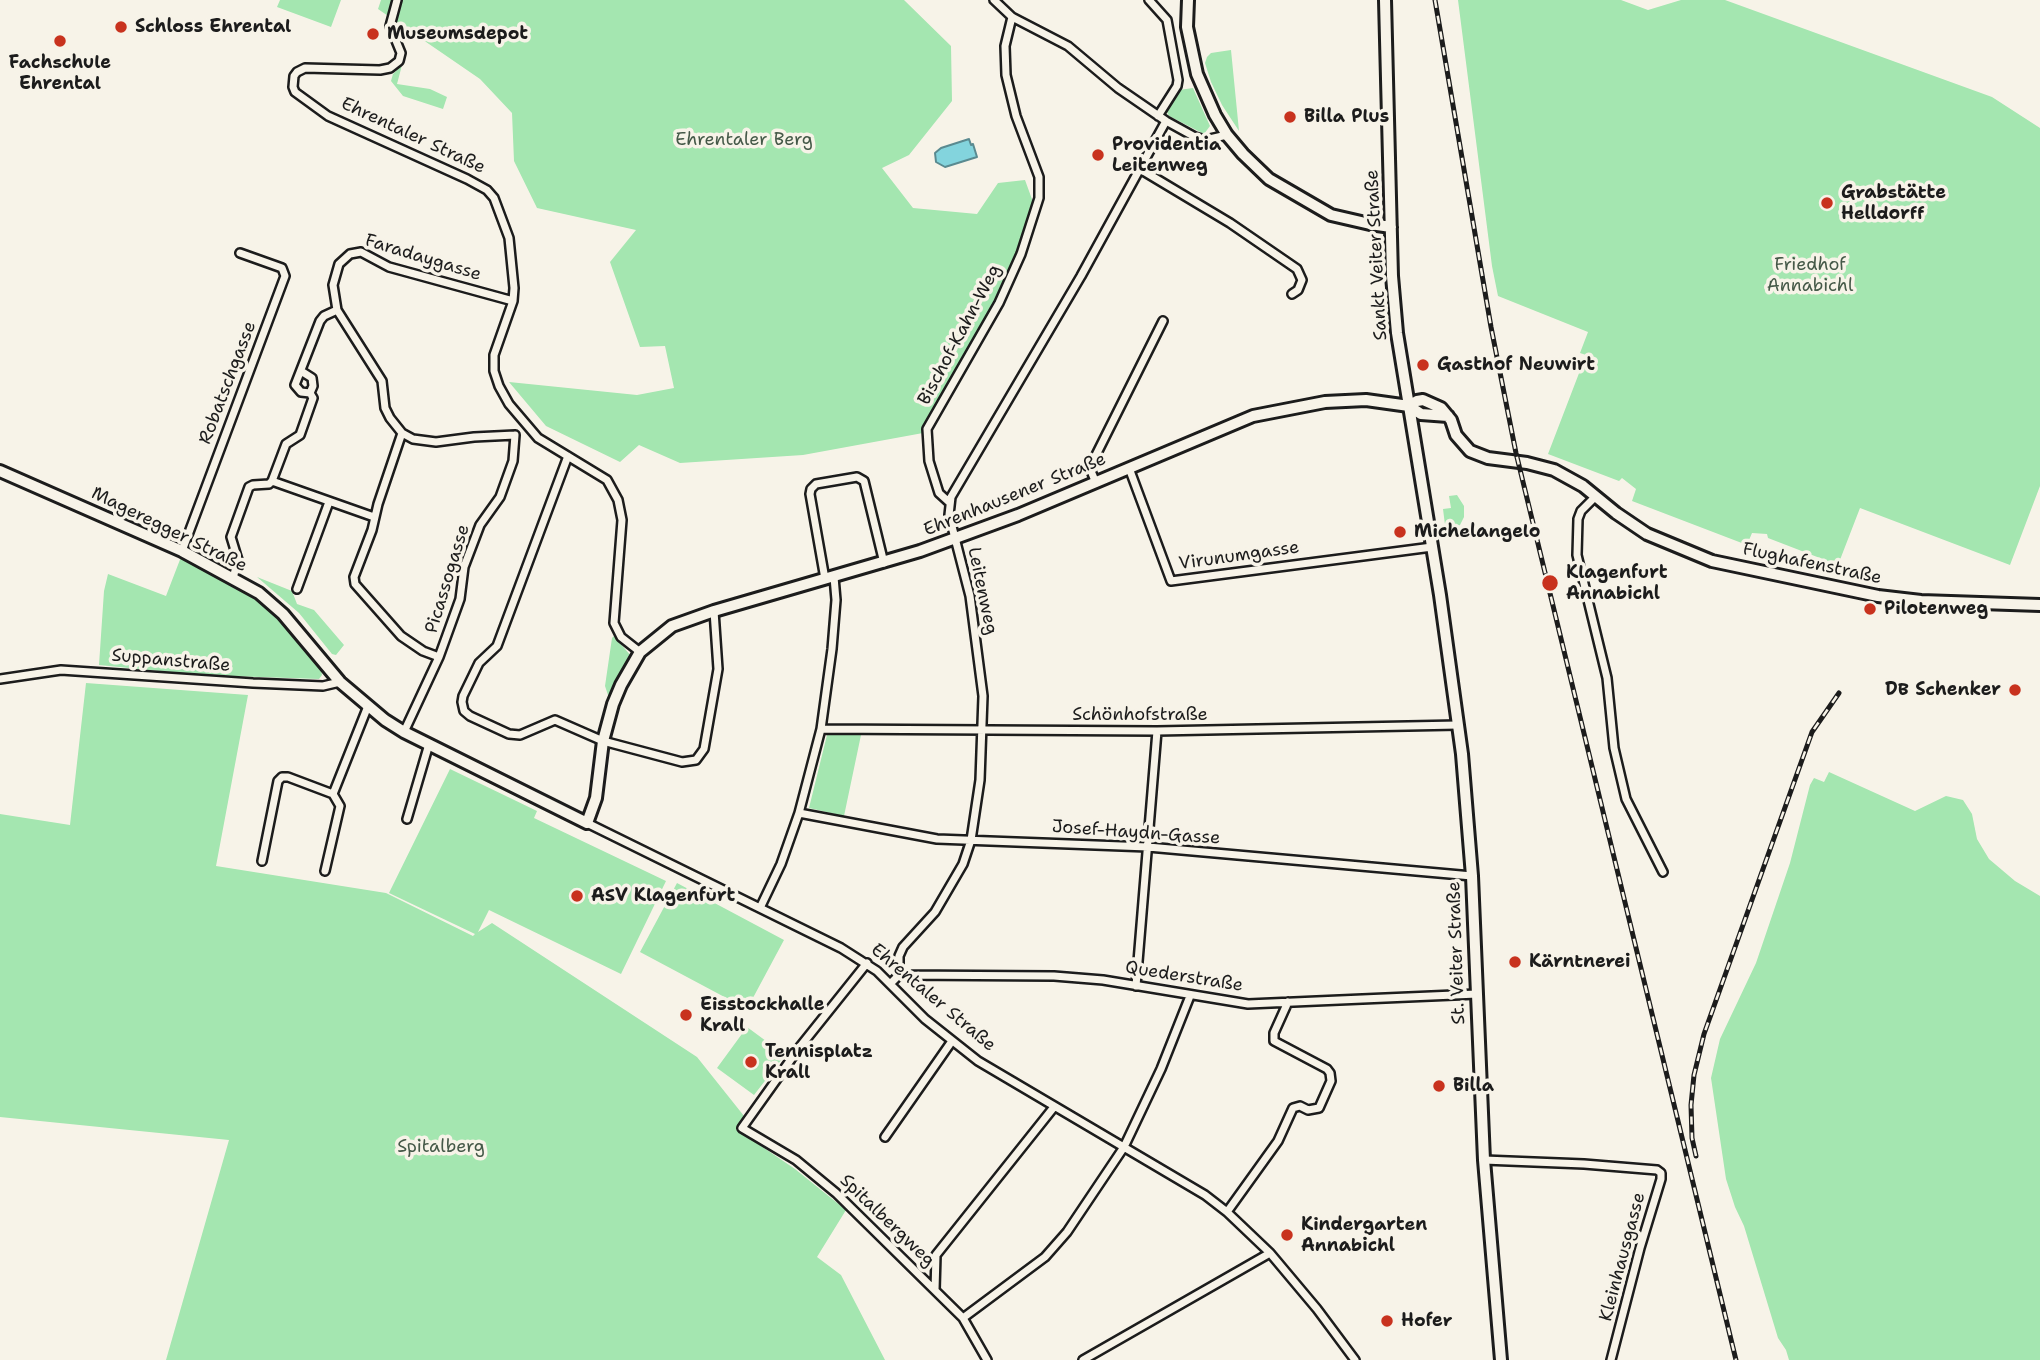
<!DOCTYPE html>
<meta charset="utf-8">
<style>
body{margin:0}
canvas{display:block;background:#f7f3e8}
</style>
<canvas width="2040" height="1360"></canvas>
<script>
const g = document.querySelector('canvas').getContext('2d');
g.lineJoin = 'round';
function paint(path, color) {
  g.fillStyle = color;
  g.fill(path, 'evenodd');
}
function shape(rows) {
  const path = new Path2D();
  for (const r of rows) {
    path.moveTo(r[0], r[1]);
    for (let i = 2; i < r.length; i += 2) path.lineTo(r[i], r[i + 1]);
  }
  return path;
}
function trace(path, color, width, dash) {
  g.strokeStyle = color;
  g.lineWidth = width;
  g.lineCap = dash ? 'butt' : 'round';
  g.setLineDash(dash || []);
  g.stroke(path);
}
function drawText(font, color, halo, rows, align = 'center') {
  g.font = font + ' "Shantell Sans",sans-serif';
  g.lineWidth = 7;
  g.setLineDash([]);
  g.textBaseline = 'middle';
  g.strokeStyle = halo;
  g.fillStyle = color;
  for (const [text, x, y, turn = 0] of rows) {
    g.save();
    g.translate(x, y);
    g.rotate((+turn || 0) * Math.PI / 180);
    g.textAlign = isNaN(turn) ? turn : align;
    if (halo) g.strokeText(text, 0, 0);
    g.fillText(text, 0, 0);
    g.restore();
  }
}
paint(shape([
 [280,0,341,0,331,27,277,7],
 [381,0,904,0,951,46,952,101,909,155,882,168,913,208,977,214,998,183,1025,180,1033,202,1019,251,1005,284,923,433,803,455,680,463,639,445,620,462,546,426,509,382,637,395,674,388,665,346,640,347,610,262,636,230,537,208,514,161,512,113,480,79,378,9],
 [1458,0,1621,0,1648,10,1681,0,1725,0,1992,97,2040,128,2040,486,2010,565,1860,508,1838,565,1768,538,1767,534,1752,533,1747,545,1632,501,1636,489,1622,478,1619,481,1548,454,1586,355,1580,353,1588,332,1498,296,1492,266],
 [1231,50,1239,131,1222,105,1211,82,1205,63,1207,57,1211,53],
 [402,65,397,84,430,89,447,97,443,109,403,96,391,81,393,74],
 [1193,88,1210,126,1204,134,1169,116,1167,112,1167,108,1179,90],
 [1457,495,1464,506,1464,517,1460,525,1446,533,1443,509,1451,508,1449,496],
 [181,557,239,587,267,605,286,625,321,669,322,675,319,679,199,675,99,665,104,591,108,574,166,596],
 [257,577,292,591,297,604,314,610,344,645,336,655,332,654,299,613],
 [614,636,631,656,609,698,605,686,612,638],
 [86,683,248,695,216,866,386,893,473,936,475,934,389,893,450,769,537,811,534,818,666,881,621,974,489,910,478,932,492,923,697,1057,744,1116,736,1129,795,1169,846,1210,817,1257,841,1275,885,1360,166,1360,229,1140,0,1117,0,814,70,825],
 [827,735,861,735,844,816,809,808],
 [1829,772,1915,811,1946,796,1963,800,1972,814,1977,839,1989,859,2015,881,2040,896,2040,1360,1789,1360,1786,1350,1778,1338,1744,1226,1735,1207,1726,1179,1711,1078,1720,1039,1756,963,1790,863,1810,785,1814,778,1824,782],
 [677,883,784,940,747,1009,640,952],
 [747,1027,785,1055,754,1095,717,1068]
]), '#a4e6b0');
const water = shape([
 [969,139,971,145,973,144,977,157,945,167,936,162,935,153,941,148,969,139]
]);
paint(water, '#83d4dd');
trace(water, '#5a8a90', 2);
const street = shape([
 [397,0,390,26,401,53,399,61,390,68,380,70,305,68,297,72,294,76,293,87,295,92,328,116,467,179,487,190,494,198,509,238,514,288,513,301,494,355,494,371,499,386,509,404,538,438,607,480,618,500,622,520,614,623,621,637,640,652],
 [994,0,1012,17,1068,46,1118,88,1166,121,1195,137,1205,140,1227,135],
 [1149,0,1167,20,1178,80,1177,86,1158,116],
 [1140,169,1230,223,1297,269,1302,280,1298,290,1292,294],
 [513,301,389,267,361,252,350,254,339,264,333,285,337,310,382,381,385,408,390,418,402,433,413,439,436,442,474,437,515,435],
 [310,393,301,392,295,385,320,321,324,316,337,310],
 [402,433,378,504,372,530,354,577,355,584,401,636,423,651,439,657],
 [568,456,497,646,479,663,463,696,462,702,464,711,470,716,509,734,520,735,555,720,603,741,682,762,696,760,704,749,718,669,714,611],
 [1129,468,1171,581,1432,547],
 [272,481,286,444,300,435,313,398,310,393,313,386,312,378,301,371],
 [1096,483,1091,471,1092,463,1163,321],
 [1596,496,1581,511,1578,519,1577,555,1607,678,1614,748,1626,799,1663,872],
 [950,503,939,493,929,461,927,429,999,303,1021,254,1039,198,1039,177,1016,116,1006,75,1005,46,1012,17],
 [182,551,285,276,282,268,240,253],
 [233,578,238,560,231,537,249,487,253,485,269,484,272,481,374,517],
 [825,579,810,494,811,489,816,484,857,477,864,481,884,563],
 [297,589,329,502],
 [0,679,61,670,253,683,323,686,340,682],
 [821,729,1157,731,1458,725],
 [404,732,439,657,460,599,464,567,480,525,500,497,513,461,515,435],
 [333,794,368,706],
 [799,813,937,839,1148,847,1472,876],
 [407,819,429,744],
 [587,823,841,948,877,971,925,1019,978,1061,1205,1195,1227,1212,1270,1253,1317,1309,1355,1360],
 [262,861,278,781,282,777,288,777,333,794],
 [325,871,340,806,333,794],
 [760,908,781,864,799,813,821,729,832,649,836,600,834,577],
 [867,963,799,1048,742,1128,796,1160,836,1193,963,1318,987,1360],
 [899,975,899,956,903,947,935,912,963,864,971,840,980,780,983,696,970,596,949,515,951,497,1081,276,1166,121],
 [890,984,899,975,1054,976,1103,980,1248,1004,1477,994],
 [1136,986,1157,731],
 [885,1137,952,1041],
 [1484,1160,1584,1164,1657,1170,1661,1173,1661,1179,1640,1248,1611,1360],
 [1227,1212,1278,1141,1293,1108,1300,1106,1308,1110,1319,1108,1331,1081,1330,1073,1327,1069,1274,1041,1274,1033,1288,1002],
 [935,1290,936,1255,1054,1107],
 [963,1318,1045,1257,1067,1232,1124,1147,1161,1069,1190,996],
 [1083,1360,1270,1253]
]);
const secondary = shape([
 [1188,0,1187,27,1197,74,1215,115,1227,135,1243,154,1269,179,1331,215,1370,224,1391,227],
 [1385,0,1392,276,1397,333,1440,595,1462,754,1472,876,1484,1160,1501,1360],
 [1409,406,1417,401,1423,400,1441,408,1451,420,1456,435,1470,451,1488,458,1527,463,1554,470,1583,486,1616,513,1647,534,1712,561,1878,596,1921,601,2040,605],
 [0,471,182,551,259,593,283,614,340,682,385,720,404,732,587,823,596,798,603,741,613,704,621,685,640,652,672,626,714,611,920,551,1018,515,1253,416,1325,402,1366,400,1409,406,1421,414,1448,416]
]);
trace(street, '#1c1c1c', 12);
trace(secondary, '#1c1c1c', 16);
trace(street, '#f7f3e8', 7);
trace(secondary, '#f7f3e8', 10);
const rail = shape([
 [1435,0,1491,327,1516,453,1736,1360],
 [1696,1156,1692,1138,1691,1105,1694,1075,1704,1034,1812,732,1839,693]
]);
trace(rail, '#1c1c1c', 5);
trace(rail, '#f7f3e8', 2.5, [8]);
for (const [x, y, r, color] of [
 [121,27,7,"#c8321e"],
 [373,34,7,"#c8321e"],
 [60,41,7,"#c8321e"],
 [1290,117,7,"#c8321e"],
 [1098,155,7,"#c8321e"],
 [1827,203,7,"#c8321e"],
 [1423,365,7,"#c8321e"],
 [1400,532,7,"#c8321e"],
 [1550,583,9,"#c8321e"],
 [1870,609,7,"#c8321e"],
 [2015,690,7,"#c8321e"],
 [577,896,7,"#c8321e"],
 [1515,962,7,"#c8321e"],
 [686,1015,7,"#c8321e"],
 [751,1062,7,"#c8321e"],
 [1439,1086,7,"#c8321e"],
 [1287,1235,7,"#c8321e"],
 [1387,1321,7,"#c8321e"]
]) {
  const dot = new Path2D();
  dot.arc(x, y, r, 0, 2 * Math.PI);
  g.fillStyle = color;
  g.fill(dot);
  trace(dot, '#f7f3e8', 2.5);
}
drawText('bold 18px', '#1c1c1c', '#f7f3e8', [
 ["Schloss Ehrental",135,27],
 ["Museumsdepot",387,34],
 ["Fachschule",60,63,"center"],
 ["Ehrental",60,84,"center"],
 ["Billa Plus",1304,117],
 ["Providentia",1112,145],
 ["Leitenweg",1112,166],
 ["Grabstätte",1841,193],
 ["Helldorff",1841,214],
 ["Gasthof Neuwirt",1437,365],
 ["Michelangelo",1414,532],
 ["Klagenfurt",1566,573],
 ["Annabichl",1566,594],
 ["Pilotenweg",1884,609],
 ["DB Schenker",2001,690,"right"],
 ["ASV Klagenfurt",591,896],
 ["Kärntnerei",1529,962],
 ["Eisstockhalle",700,1005],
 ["Krall",700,1026],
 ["Tennisplatz",765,1052],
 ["Krall",765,1073],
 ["Billa",1453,1086],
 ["Kindergarten",1301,1225],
 ["Annabichl",1301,1246],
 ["Hofer",1401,1321]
], 'left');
drawText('18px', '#1c1c1c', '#f7f3e8', [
 ["Ehrentaler Straße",413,136,25],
 ["Sankt Veiter Straße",1377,255,-93],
 ["Faradaygasse",423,258,17],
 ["Bischof-Kahn-Weg",960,335,-62],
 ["Robatschgasse",228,383,-69],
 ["Ehrenhausener Straße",1015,495,-22],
 ["Mageregger Straße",169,530,26],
 ["Virunumgasse",1239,556,-8],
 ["Flughafenstraße",1812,564,12],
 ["Picassogasse",448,579,-73],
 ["Leitenweg",982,591,78],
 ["Suppanstraße",171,661,5],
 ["Schönhofstraße",1140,715],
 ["Josef-Haydn-Gasse",1136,833,4],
 ["St. Veiter Straße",1457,953,-92],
 ["Quederstraße",1184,977,9],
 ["Ehrentaler Straße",933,998,40],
 ["Spitalbergweg",887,1221,44],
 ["Kleinhausgasse",1623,1257,-75]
]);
drawText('18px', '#455948', '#f7f3e8', [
 ["Ehrentaler Berg",744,140],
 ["Friedhof",1810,265],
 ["Annabichl",1810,286],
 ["Spitalberg",441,1147]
]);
</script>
